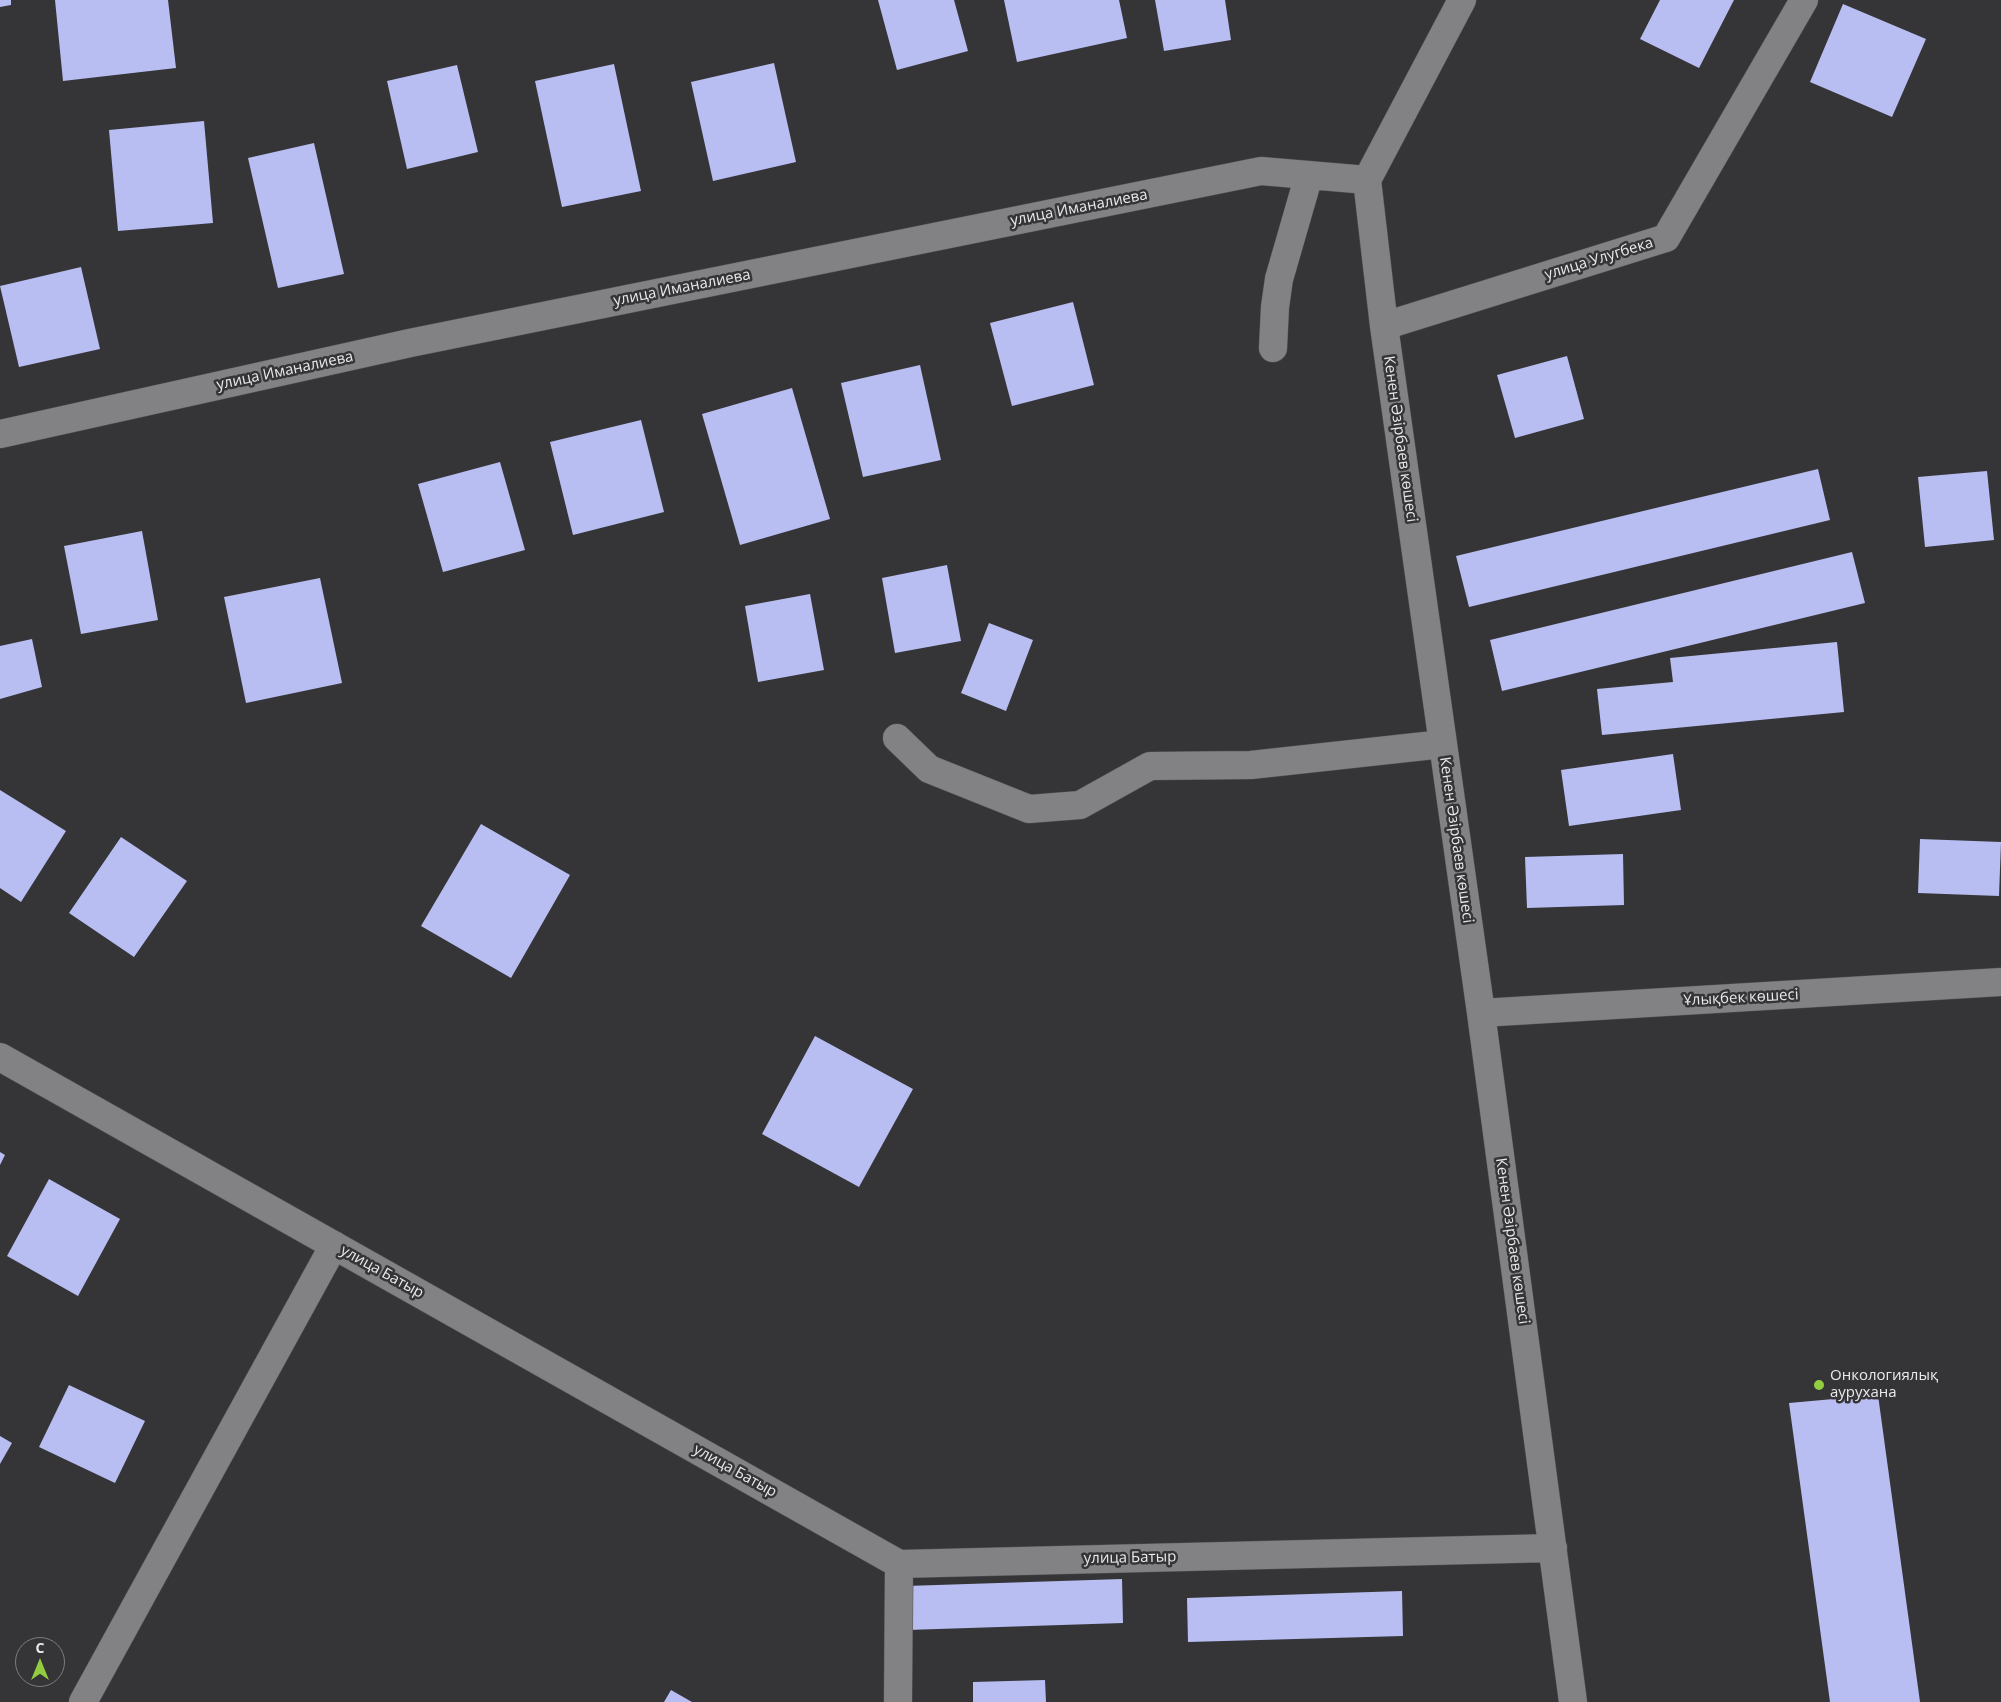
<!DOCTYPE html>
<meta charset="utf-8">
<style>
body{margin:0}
#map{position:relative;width:2001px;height:1702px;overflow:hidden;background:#353538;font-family:"Open Sans",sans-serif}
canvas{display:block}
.north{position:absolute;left:15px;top:1637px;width:50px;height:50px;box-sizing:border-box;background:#353538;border:1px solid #7d7d80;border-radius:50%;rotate:0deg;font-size:14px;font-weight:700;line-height:20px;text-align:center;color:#e9e9eb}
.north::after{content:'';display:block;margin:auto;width:18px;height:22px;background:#91cd3f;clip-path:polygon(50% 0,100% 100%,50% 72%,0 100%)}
</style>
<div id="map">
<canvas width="2001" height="1702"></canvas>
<div class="north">С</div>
</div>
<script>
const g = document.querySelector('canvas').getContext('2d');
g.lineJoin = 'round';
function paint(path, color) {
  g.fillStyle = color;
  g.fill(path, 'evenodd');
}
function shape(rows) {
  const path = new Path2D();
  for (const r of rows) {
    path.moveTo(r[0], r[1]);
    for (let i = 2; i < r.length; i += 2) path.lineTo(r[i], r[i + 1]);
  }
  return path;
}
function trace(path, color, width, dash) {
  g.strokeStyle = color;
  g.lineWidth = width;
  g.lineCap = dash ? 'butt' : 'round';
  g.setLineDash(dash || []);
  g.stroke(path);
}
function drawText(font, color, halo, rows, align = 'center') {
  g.font = font + ' "Open Sans",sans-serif';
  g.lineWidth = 5;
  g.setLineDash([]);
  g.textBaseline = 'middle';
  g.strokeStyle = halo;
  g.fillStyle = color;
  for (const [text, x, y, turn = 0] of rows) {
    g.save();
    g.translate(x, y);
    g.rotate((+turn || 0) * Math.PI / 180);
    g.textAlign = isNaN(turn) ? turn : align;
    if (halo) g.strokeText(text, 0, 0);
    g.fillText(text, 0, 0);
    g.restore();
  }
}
paint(shape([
 [0,0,11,0,11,5,0,7],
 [55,0,168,0,176,68,63,81],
 [878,0,954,0,968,51,897,70],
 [1004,0,1119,0,1127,38,1017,62],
 [1155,0,1225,0,1231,40,1164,51],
 [1660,0,1734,0,1699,68,1640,39],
 [1843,4,1926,39,1892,117,1810,82],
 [774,63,796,162,713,181,691,82],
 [614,64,641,191,562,207,535,81],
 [457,65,478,152,407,169,387,81],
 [204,121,213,223,118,231,109,130],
 [314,143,344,274,278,288,248,158],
 [81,267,100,349,19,367,0,286],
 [1073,302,1094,385,1012,406,990,323],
 [1567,356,1584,419,1515,438,1497,375],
 [920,365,941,460,863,477,841,383],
 [792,388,830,519,740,545,702,414],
 [641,420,664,512,573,535,550,442],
 [500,462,525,550,443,572,418,484],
 [1818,469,1830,520,1469,607,1456,556],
 [1987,471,1994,540,1925,547,1918,477],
 [142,531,158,620,81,634,64,546],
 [1852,552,1865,603,1502,691,1490,640],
 [947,565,961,641,895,653,882,578],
 [320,578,342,683,246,703,224,597],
 [810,594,824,670,758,682,745,606],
 [989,623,1033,640,1006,711,961,693],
 [32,639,42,687,0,699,0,646],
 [1837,642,1844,712,1602,735,1597,689,1673,682,1670,658],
 [1673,754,1681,810,1569,826,1561,770],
 [0,790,66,831,21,902,0,888],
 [481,824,570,875,511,978,421,926],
 [121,837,187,881,134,957,69,913],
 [1920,839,2001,842,1999,896,1918,893],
 [1623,854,1624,905,1527,908,1525,857],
 [815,1036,913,1089,859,1187,762,1134],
 [0,1152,5,1155,0,1165],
 [49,1179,120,1219,78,1296,7,1256],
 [69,1385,145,1421,115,1483,39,1447],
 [1878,1395,1920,1702,1830,1702,1789,1403],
 [0,1436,12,1443,0,1464],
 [1122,1579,1123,1623,907,1630,906,1586],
 [1402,1591,1403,1636,1188,1642,1187,1598],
 [1045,1680,1046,1702,973,1702,973,1682],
 [671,1690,692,1702,664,1702]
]), '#b8bef2');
const minor = shape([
 [1462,0,1367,180,1384,326,1481,1013,1573,1702],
 [1384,326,1666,238,1804,0],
 [1273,348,1275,307,1279,279,1309,175],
 [0,434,410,343,1261,171,1367,180],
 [897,738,929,769,1029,809,1080,805,1150,766,1251,765,1443,744],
 [1481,1013,2001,982],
 [0,1057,899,1564,1553,1548],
 [83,1702,334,1245],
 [898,1702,899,1564]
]);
trace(minor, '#515254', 29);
trace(minor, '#828285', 28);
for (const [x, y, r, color] of [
 [1819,1385,6,"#91cd3f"]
]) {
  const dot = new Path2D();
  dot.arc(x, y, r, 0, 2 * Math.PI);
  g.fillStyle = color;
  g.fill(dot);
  trace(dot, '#353538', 2);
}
drawText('15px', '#e9e9eb', '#353538', [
 ["улица Иманалиева",1079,208,-11],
 ["улица Улугбека",1599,259,-17],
 ["улица Иманалиева",682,288,-11],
 ["улица Иманалиева",285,371,-12],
 ["Кенен Әзірбаев көшесі",1400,439,82],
 ["Кенен Әзірбаев көшесі",1456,840,82],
 ["Ұлықбек көшесі",1741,998,-3],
 ["Кенен Әзірбаев көшесі",1512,1241,82],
 ["улица Батыр",382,1272,29],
 ["улица Батыр",735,1471,29],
 ["улица Батыр",1130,1558,-1]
]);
drawText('15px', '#e9e9eb', '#353538', [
 ["Онкологиялық",1830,1376],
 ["аурухана",1830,1393]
], 'left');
</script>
